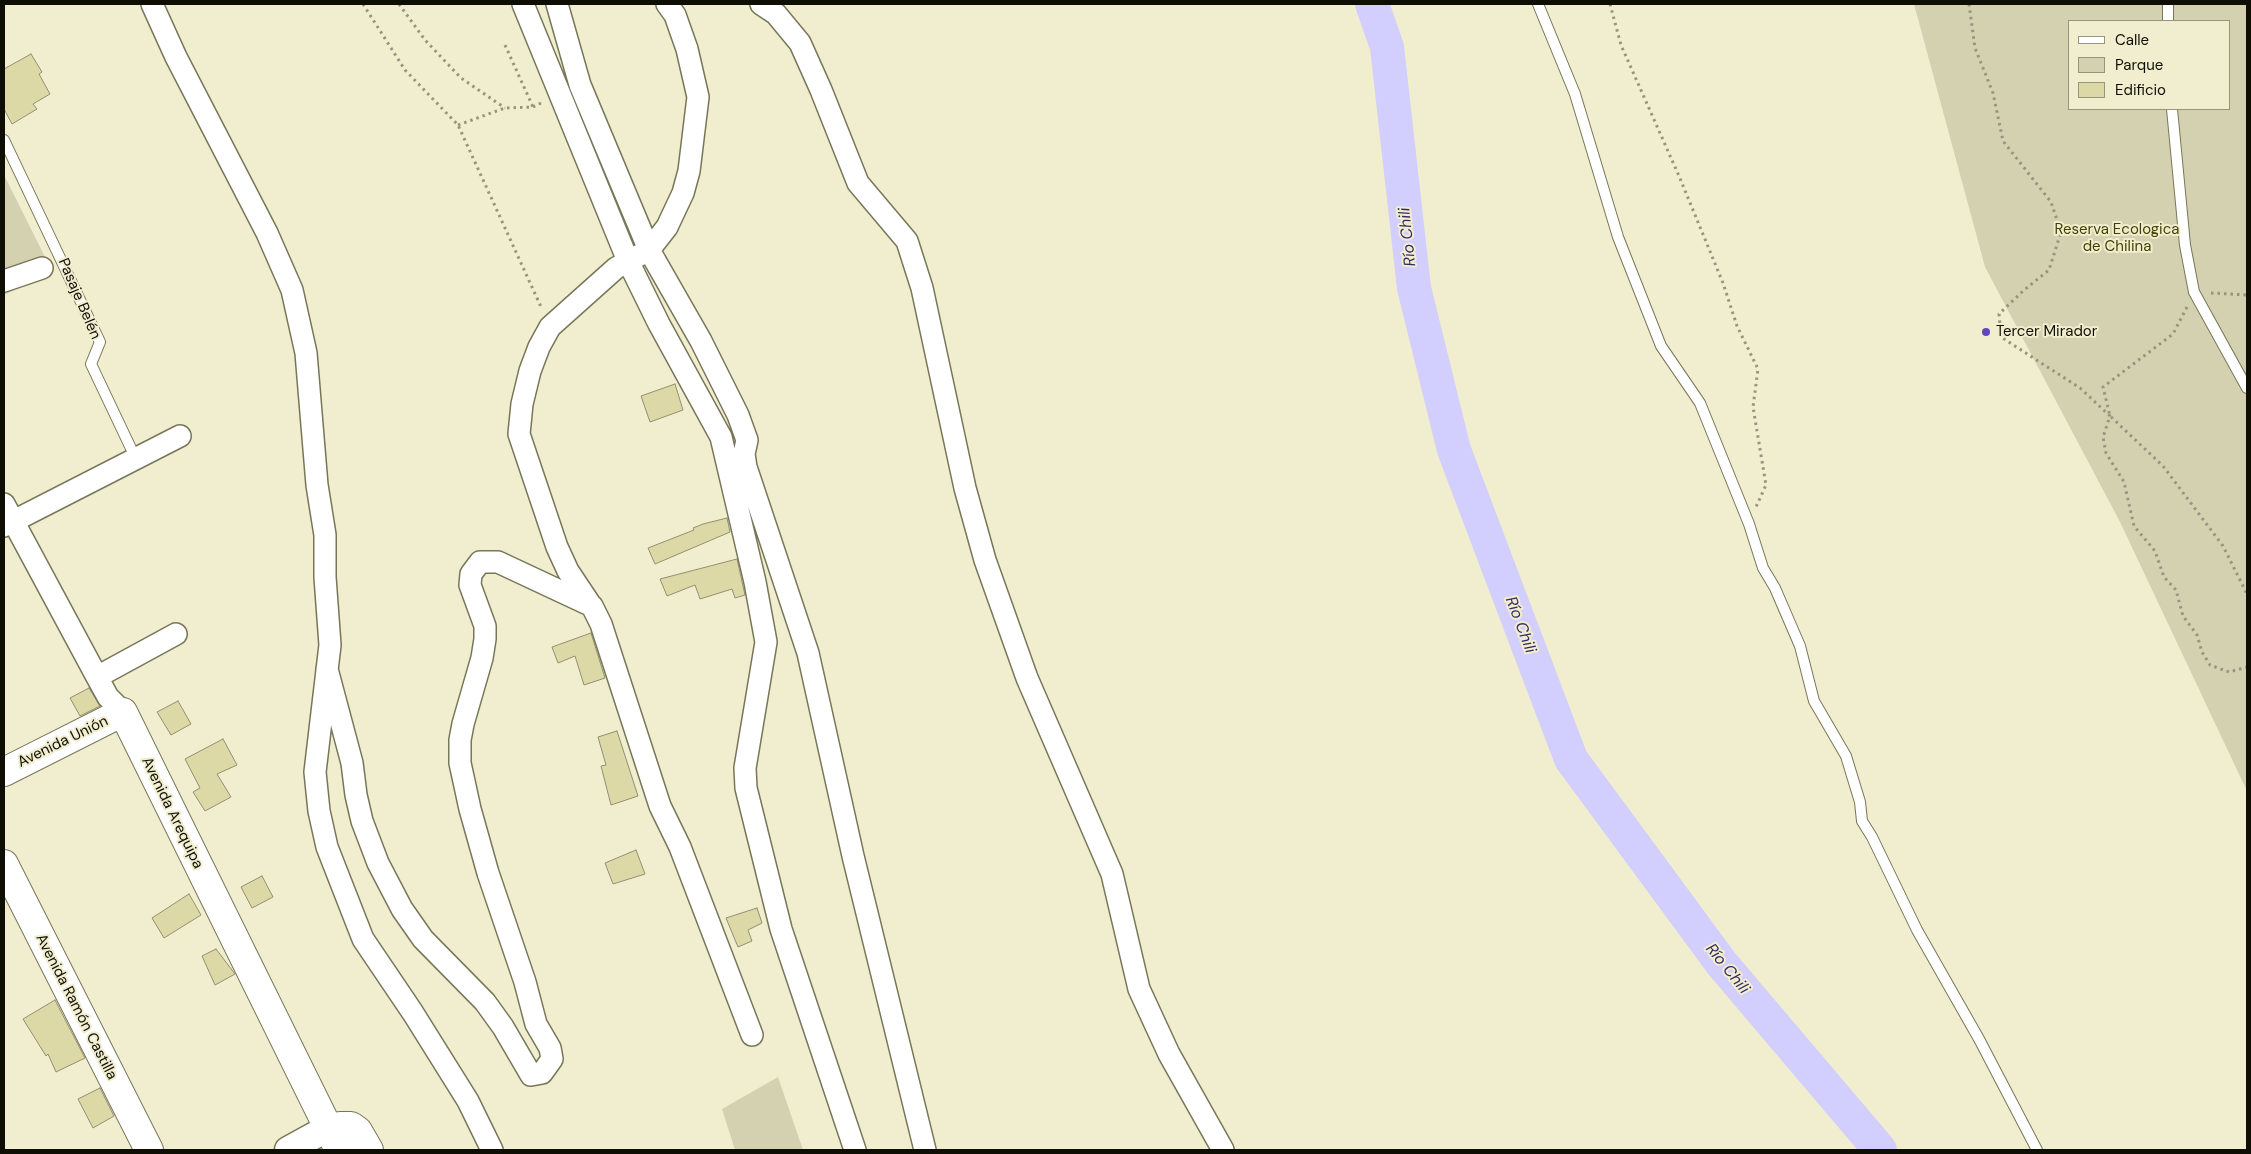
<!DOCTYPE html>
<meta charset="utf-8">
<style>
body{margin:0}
#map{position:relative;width:2251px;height:1154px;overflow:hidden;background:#f1eecf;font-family:"DM Sans",sans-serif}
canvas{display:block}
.frame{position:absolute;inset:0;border:5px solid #0f0e05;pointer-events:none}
.legend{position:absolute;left:2068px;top:20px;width:162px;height:90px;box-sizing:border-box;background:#f1eecf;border:1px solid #97947e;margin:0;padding:6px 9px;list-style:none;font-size:15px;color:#0f0e05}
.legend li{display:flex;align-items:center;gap:10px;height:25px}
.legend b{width:25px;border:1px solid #97947e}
</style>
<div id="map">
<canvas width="2251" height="1154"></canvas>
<div class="frame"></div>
<ul class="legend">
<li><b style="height:6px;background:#fff"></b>Calle</li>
<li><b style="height:14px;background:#d4d1b1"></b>Parque</li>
<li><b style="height:14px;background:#ddd9a7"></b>Edificio</li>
</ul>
</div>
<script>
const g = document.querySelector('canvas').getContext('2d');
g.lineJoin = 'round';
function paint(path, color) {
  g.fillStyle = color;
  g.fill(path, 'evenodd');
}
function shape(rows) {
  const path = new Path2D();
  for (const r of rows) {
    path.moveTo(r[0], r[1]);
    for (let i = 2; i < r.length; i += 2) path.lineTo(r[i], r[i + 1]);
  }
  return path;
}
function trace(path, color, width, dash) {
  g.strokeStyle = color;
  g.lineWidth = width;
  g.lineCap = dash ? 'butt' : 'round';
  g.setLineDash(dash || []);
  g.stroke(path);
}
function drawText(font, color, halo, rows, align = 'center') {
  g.font = font + ' "DM Sans",sans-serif';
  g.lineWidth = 4;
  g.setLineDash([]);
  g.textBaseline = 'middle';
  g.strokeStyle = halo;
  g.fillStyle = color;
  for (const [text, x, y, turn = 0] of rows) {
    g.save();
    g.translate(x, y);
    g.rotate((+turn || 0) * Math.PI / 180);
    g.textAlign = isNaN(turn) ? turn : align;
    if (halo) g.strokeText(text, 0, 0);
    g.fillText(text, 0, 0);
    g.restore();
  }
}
paint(shape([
 [1914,4,2247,4,2247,791,2120,522,1985,267],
 [2070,21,2230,21,2230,109,2070,109],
 [4,175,52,271,4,295],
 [778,1077,803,1150,735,1150,722,1109]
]), '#d4d1b1');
trace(shape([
 [1372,4,1387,47,1414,288,1454,450,1571,759,1722,964,1880,1150]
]), '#d2cefd', 34);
const building = shape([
 [31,54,42,72,39,74,50,94,33,104,37,109,12,124,4,109,4,69,31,54],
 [675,384,683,410,650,422,641,396,675,384],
 [727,518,730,532,655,564,648,548,694,530,693,528,703,524,727,518],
 [737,559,745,595,735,598,732,589,700,599,695,585,667,596,660,579,737,559],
 [591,633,605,678,584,685,575,656,558,663,552,647,591,633],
 [89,688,100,706,80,716,70,698,89,688],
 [178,701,191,724,171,735,157,712,178,701],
 [617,731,638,796,611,805,601,766,606,765,598,737,617,731],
 [223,739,237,765,217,774,231,797,205,811,193,792,200,788,185,759,223,739],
 [636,850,645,874,613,884,605,863,636,850],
 [262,876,273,897,252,908,241,887,262,876],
 [189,894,201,915,164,938,152,918,189,894],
 [757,908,762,923,748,930,752,941,738,947,726,918,757,908],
 [216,949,235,974,215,985,202,956,216,949],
 [55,1000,85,1058,56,1072,48,1054,46,1056,23,1019,55,1000],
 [100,1088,114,1116,93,1128,78,1099,100,1088]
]);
paint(building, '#ddd9a7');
trace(building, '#918f72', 1);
const service = shape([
 [1538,4,1575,94,1618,237,1661,346,1700,403,1749,524,1763,568,1775,588,1800,646,1814,701,1846,756,1860,802,1862,821,1872,837,1917,930,1979,1039,2037,1150],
 [2168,4,2168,21],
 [2172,109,2185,245,2194,292,2247,388],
 [4,140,100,342,91,364,136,459]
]);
const minor = shape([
 [152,4,176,57,267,233,292,290,306,353,317,485,325,535,325,577,330,645,315,772,319,811,327,847,363,939,413,1013,468,1101,492,1150],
 [523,4,628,261,659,324,721,437,755,582,766,642,745,768,746,788,781,929,855,1150],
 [557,4,580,85,649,250,701,341,738,415,747,440,744,454,746,467,808,653,853,856,925,1150],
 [761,4,776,14,800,43,821,90,858,183,907,241,922,288,965,488,985,560,1027,678,1112,874,1139,989,1169,1054,1223,1150],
 [4,281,42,268],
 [4,504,97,677,108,697,123,712],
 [4,526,180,436],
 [590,604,568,571,557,547,519,434,522,404,530,371,539,347,550,327,616,268,649,250,667,227,683,193,689,171,698,97,687,49,675,15,667,4],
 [327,669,352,763,356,795,362,821,378,863,402,909,423,939,485,1002,503,1027,531,1075,542,1073,552,1059,550,1048,536,1024,525,982,488,873,470,809,460,763,460,740,463,724,482,658,485,639,485,626,470,585,471,574,480,562,498,562,592,606,601,624,660,806,680,847,752,1035],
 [97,677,176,634]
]);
const tertiary = shape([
 [288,1150,328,1128]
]);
const secondary = shape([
 [4,772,123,712,339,1150],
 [4,864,149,1150],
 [328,1128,340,1126,351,1126,358,1131,369,1150]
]);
trace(service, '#787659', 12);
trace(minor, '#787659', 24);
trace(tertiary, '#787659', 29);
trace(secondary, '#787659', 30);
trace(shape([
 [363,4,405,70,458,125,542,309],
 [399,4,425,40,461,78,505,108],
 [1610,4,1621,45,1679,176,1723,283,1737,326,1758,369,1753,407,1766,485,1756,507],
 [1969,4,1975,48,1993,93,2003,141,2051,202,2061,232,2049,270,2023,291,1999,314,2001,337,2080,388,2110,416,2103,437,2106,453,2124,482,2134,526,2155,551,2164,577,2176,590,2183,616,2197,635,2202,652,2210,665,2229,672,2247,667],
 [505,45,533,107],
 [458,125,505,108,533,107,543,102],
 [2211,293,2247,295],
 [2187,307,2173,334,2103,387,2110,416,2163,466,2223,546,2247,594]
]), '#97957f', 3, [2.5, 4]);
trace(service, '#fff', 10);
trace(minor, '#fff', 21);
trace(tertiary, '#fff', 26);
trace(secondary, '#fff', 28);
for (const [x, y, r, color] of [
 [1986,332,5,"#6346bf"]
]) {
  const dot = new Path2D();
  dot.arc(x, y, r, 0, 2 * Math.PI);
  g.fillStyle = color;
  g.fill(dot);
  trace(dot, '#f1eecf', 2);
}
drawText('15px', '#453f01', '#f1eecf', [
 ["Reserva Ecologica",2117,230],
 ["de Chilina",2117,247]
]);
drawText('15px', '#0f0e05', '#f1eecf', [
 ["Pasaje Belén",79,299,67],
 ["Avenida Unión",63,742,-26],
 ["Avenida Arequipa",172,813,64],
 ["Avenida Ramón Castilla",76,1007,63]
]);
drawText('15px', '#0f0e05', '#f1eecf', [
 ["Tercer Mirador",1996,332]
], 'left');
drawText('italic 16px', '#352a62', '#f1eecf', [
 ["Río Chili",1408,237,-96],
 ["Río Chili",1520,625,69],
 ["Río Chili",1727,969,51]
]);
</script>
